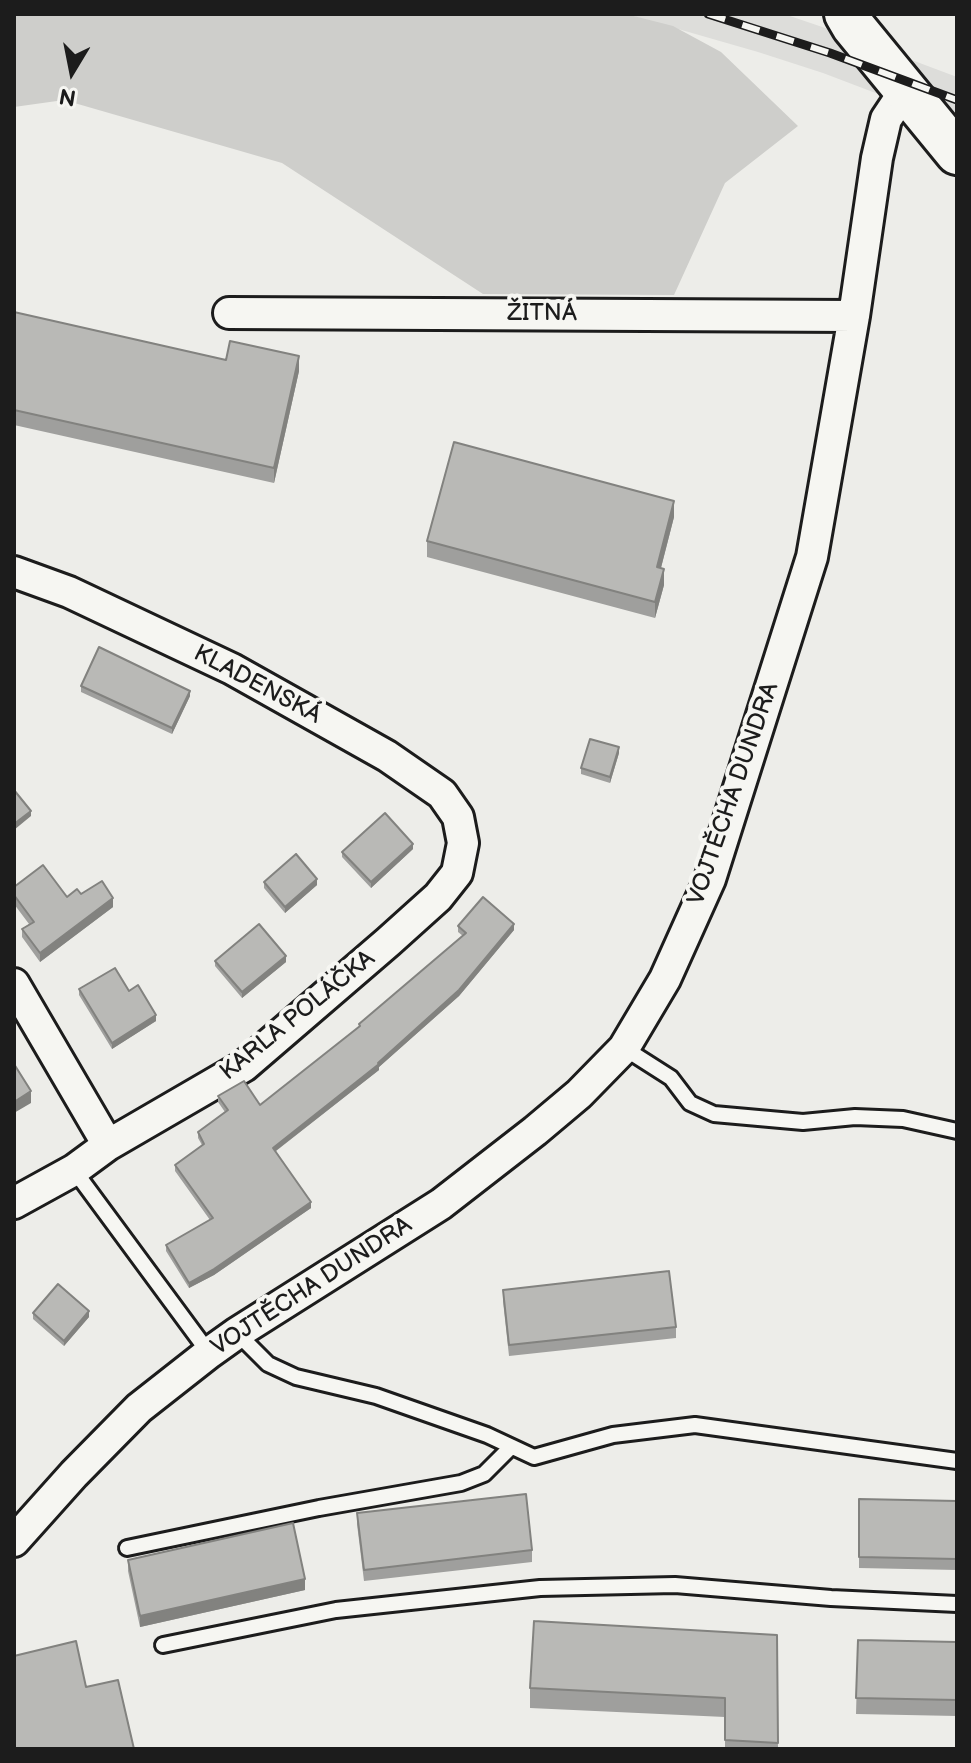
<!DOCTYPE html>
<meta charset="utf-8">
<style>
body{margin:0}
#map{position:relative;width:971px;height:1763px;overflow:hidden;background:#edede9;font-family:"Balsamiq Sans",sans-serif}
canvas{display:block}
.frame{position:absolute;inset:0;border:16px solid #1c1c1c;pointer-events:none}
.north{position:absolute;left:32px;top:32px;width:80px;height:80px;-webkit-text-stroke:6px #f6f6f2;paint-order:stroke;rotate:190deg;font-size:22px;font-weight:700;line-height:32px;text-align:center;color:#1c1c1c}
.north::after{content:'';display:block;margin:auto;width:28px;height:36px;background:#1c1c1c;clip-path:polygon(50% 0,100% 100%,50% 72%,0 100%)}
</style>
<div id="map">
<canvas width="971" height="1763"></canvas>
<div class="frame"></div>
<div class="north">N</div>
</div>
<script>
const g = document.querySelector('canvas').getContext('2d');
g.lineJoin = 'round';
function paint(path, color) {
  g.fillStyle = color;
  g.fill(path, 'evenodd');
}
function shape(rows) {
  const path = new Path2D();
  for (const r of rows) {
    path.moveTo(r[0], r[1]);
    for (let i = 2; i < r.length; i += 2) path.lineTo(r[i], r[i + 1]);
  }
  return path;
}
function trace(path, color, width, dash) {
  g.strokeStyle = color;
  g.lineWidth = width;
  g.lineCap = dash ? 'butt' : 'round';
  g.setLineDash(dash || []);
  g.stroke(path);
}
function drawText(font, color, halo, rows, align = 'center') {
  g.font = font + ' "Balsamiq Sans",sans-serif';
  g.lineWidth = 8;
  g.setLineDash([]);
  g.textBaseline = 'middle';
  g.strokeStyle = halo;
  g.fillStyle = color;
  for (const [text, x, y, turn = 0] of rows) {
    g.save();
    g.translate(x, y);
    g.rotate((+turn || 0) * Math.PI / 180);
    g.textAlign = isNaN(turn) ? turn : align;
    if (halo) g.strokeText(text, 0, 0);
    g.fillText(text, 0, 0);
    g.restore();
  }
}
paint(shape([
 [626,14,784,14,837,32,957,77,957,124,823,73,758,52]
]), '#ddddda');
paint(shape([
 [14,14,626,14,673,26,721,52,798,126,725,183,674,295,483,294,282,163,64,100,14,107]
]), '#cececb');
const service = shape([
 [624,1048,671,1078,690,1103,714,1114,803,1122,855,1117,903,1119,957,1131],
 [74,1170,209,1353],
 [237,1333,268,1364,296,1377,376,1396,487,1435,534,1457,613,1435,695,1425,957,1461],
 [127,1548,319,1508,461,1483,484,1474,511,1447],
 [163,1645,336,1610,540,1588,675,1585,831,1598,957,1604]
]);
const minor = shape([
 [229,313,854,316],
 [14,572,69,592,232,669,387,756,442,794,458,817,463,843,457,873,438,897,388,942,244,1066,108,1145,74,1170,14,1203],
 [14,984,108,1145],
 [14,1541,74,1474,139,1408,209,1353,237,1333,441,1204,535,1131,579,1094,624,1048,665,979,710,879,812,557,854,316,877,158,886,119,906,89]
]);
const secondary = shape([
 [846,14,853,26,957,153]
]);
trace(service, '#1c1c1c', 20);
trace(minor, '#1c1c1c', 36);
trace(secondary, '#1c1c1c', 48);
trace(service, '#f6f6f2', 14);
trace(minor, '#f6f6f2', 30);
trace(secondary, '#f6f6f2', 42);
const rail = shape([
 [708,14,830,53,957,100]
]);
trace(rail, '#1c1c1c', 9);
trace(rail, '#f6f6f2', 6, [18]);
paint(shape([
 [14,312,226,360,299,371,274,483,14,425],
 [674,517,661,568,664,585,655,618,427,557,427,541],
 [81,686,190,696,172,734,81,692],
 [619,753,610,783,581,774,581,768],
 [413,849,371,888,342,857,342,852],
 [264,882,317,885,285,913,264,888],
 [14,887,67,897,81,894,113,907,40,962,22,937,22,929,29,924,14,904],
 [458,926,514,930,459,996,379,1067,379,1070,276,1151,311,1208,214,1275,189,1288,166,1251,166,1245,210,1220,175,1171,175,1165,202,1145,198,1138,198,1132,225,1112,218,1102,218,1096,260,1105,359,1027,359,1024,463,936,458,932],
 [215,961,286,962,242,998,215,966],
 [79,989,129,991,156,1021,112,1049,79,995],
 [503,1290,676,1327,676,1338,509,1356,503,1301],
 [33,1313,89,1317,64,1346,33,1319],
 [859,1499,957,1501,957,1570,859,1568],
 [357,1513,532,1550,532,1562,364,1581,357,1524],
 [128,1560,305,1590,140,1627,128,1571],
 [777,1635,778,1749,725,1749,725,1717,530,1708,530,1688],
 [858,1640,957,1642,957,1716,856,1714]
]), '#9f9f9d');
paint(shape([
 [299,356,299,371,274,483,274,468],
 [674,501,674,517,657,583,657,567],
 [664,569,664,585,655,618,655,602],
 [190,691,190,696,172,734,172,728],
 [619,747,619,753,610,783,610,777],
 [31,811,31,816,14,830,14,824],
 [413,844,413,849,371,888,371,882],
 [317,879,317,885,285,913,285,907],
 [113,898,113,907,40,962,40,953],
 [514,924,514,930,459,996,379,1067,379,1070,273,1153,273,1148],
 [286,956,286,962,242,998,242,992],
 [156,1015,156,1021,112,1049,112,1043],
 [31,1091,31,1103,14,1113,14,1102],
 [311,1202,311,1208,214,1275,189,1288,189,1283],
 [89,1311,89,1317,64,1346,64,1341],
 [305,1579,305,1590,140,1627,140,1616]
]), '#82827f');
const building = shape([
 [14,312,226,360,230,341,299,356,274,468,14,410,14,312],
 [454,442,674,501,657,567,664,569,655,602,427,541,454,442],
 [99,647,190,691,172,728,81,686,99,647],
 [590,739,619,747,610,777,581,768,590,739],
 [14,790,31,811,14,824,14,790],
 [385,813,413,844,371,882,342,852,385,813],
 [296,854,317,879,285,907,264,882,296,854],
 [43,865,67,897,77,889,81,894,102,881,113,898,40,953,22,929,34,922,14,895,14,887,43,865],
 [483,897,514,924,459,990,378,1063,379,1064,273,1148,311,1202,214,1269,189,1283,166,1245,213,1218,175,1165,204,1144,198,1132,228,1110,218,1096,244,1081,260,1105,360,1026,359,1024,466,933,458,926,483,897],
 [259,924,286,956,242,992,215,961,259,924],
 [115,968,129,991,138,985,156,1015,112,1043,79,989,115,968],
 [14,1064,31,1091,14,1102,14,1064],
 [669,1271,676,1327,509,1345,503,1290,669,1271],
 [58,1284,89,1311,64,1341,33,1313,58,1284],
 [526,1494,532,1550,364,1570,357,1513,526,1494],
 [859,1499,957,1501,957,1559,859,1557,859,1499],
 [293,1523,305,1579,140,1616,128,1560,293,1523],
 [534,1621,777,1635,778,1743,725,1740,725,1698,530,1688,534,1621],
 [858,1640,957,1642,957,1700,856,1698,858,1640],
 [76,1641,86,1687,118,1680,134,1749,14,1749,14,1656,76,1641]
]);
paint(building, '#b9b9b6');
trace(building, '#82827f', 2);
drawText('24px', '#1c1c1c', '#f6f6f2', [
 ["ŽITNÁ",542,314],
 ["KLADENSKÁ",257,685,28],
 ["VOJTĚCHA DUNDRA",734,794,-71],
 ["KARLA POLÁČKA",298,1016,-39],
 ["VOJTĚCHA DUNDRA",312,1287,-33]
]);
</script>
